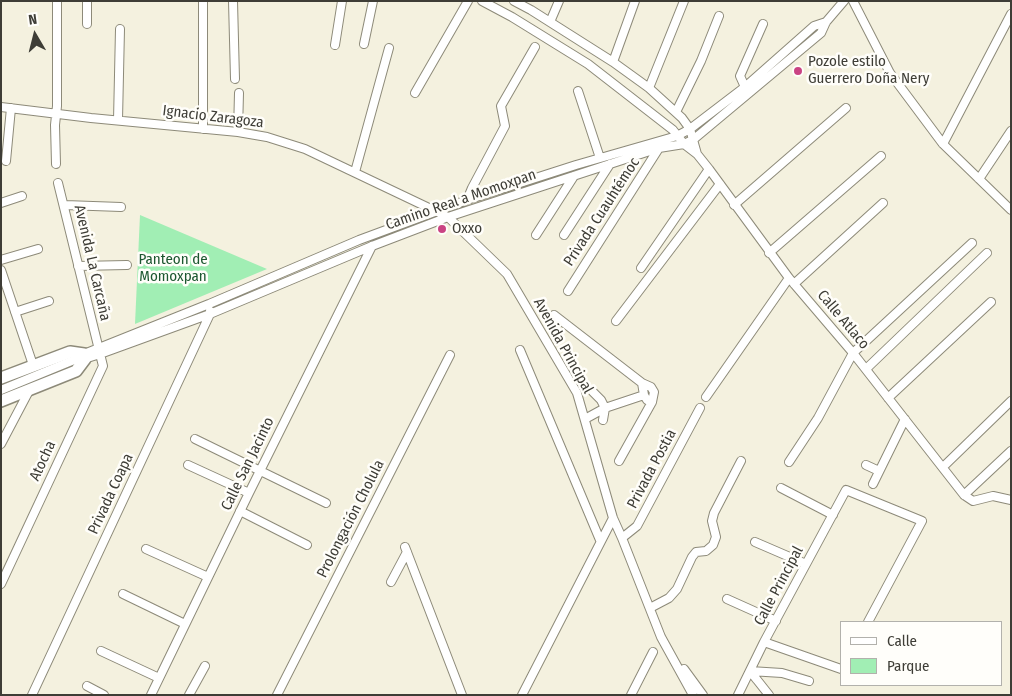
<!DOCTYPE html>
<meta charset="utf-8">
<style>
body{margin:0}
#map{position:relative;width:1012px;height:696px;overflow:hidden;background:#f4f1df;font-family:"Fira Sans Condensed",sans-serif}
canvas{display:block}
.frame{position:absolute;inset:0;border:2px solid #3e3d36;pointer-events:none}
.legend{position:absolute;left:840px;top:621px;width:162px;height:65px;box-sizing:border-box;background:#fffefa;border:1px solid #b2b1ac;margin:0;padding:6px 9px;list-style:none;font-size:15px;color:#3e3d36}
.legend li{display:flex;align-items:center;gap:10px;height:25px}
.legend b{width:25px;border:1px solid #b2b1ac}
.north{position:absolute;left:10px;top:10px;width:50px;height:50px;-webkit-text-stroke:4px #fffefa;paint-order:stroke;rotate:352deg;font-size:14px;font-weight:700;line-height:20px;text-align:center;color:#3e3d36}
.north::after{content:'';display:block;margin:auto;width:18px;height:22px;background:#3e3d36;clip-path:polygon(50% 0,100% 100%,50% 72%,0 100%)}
</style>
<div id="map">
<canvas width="1012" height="696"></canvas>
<div class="frame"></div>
<ul class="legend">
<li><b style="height:6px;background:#fff"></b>Calle</li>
<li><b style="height:14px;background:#a1eeb4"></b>Parque</li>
</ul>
<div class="north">N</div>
</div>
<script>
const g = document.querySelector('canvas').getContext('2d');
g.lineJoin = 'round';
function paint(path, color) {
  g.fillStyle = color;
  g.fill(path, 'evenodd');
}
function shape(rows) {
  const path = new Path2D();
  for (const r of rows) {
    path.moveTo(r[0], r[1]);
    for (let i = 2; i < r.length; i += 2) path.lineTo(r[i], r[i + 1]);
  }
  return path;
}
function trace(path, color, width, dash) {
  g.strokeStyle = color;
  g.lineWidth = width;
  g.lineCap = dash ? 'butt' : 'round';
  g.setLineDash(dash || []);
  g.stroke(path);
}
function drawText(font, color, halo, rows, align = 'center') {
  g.font = font + ' "Fira Sans Condensed",sans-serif';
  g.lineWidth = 5;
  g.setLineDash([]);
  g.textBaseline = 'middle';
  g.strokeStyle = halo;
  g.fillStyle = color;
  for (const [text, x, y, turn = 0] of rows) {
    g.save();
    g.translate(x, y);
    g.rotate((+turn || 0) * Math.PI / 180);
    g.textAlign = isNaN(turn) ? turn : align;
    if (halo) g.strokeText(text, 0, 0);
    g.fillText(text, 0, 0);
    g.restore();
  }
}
paint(shape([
 [140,215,267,269,135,324]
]), '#a1eeb4');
const minor = shape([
 [233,1,235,79],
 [482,1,512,17,588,64,673,130,684,144,697,154,709,169,789,278,853,353,964,495,973,501,993,496,1011,500],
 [514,1,531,10,613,62,649,88,682,118,690,129,697,154],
 [853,1,890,73,943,144,1011,210],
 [550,22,559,1],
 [87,24,87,1],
 [364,44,373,1],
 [335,45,342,1],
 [613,62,635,1],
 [745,87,740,76,763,24],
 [649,88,684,1],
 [578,91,600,158],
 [415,93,468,1],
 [1,107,91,118,238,132,267,137,305,149,448,217,507,274,577,393,613,518,622,538,661,637,693,695],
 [676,112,701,61,719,16],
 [118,120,120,29],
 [203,129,203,1],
 [238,132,239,93],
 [943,144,1011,14],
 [6,161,11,108],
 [56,164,55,125,57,106,57,1],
 [355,172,389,48],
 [979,179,1011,131],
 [467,200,472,188,505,126,501,106,535,47],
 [1,203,22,196],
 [65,205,121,207],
 [734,205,846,108],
 [536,235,574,176],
 [564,235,610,164],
 [769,253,881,156],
 [1,260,38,249],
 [78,266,127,265],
 [641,268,709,169],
 [1,270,33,365],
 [794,284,883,203],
 [568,291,659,148],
 [15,312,49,301],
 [554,315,642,383],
 [616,321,720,184],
 [520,350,600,540],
 [81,360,100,354,210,314,372,246,448,217,659,148,684,144,694,139,821,33,826,22,844,1],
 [866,369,987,253],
 [642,383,651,387,654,392,652,402,647,400,644,395,642,383],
 [1,390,74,360,84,354,209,304,359,240,467,200,576,165,677,136,690,129,745,87,814,26,826,22],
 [593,392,601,400,605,408,603,420],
 [706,397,789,278],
 [888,398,991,302],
 [585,419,605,408,644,395],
 [195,439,326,503],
 [1,444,30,389],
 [619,461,652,402],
 [789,462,818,418,853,353,972,243],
 [188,465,249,493],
 [866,465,879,471],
 [943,467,1011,401],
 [873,484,905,419],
 [781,488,833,515],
 [964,495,1011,451],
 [240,511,307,545],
 [622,538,637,526,700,408],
 [755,542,806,564],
 [405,547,462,695],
 [146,549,208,577],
 [391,582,407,552],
 [1,584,103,366,58,183],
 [123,594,185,624],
 [727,599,776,621],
 [650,608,669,598,677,589,692,557,696,552,706,551,713,545,716,537,712,521,714,513,741,461],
 [764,642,841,669],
 [101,651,159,678],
 [684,669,703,695],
 [750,671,782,673,809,681],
 [757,680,750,671,769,695],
 [87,686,104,695],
 [32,695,210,314,210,311],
 [151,695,249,493,372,246],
 [189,695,205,666],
 [277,695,450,355],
 [522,695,613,518],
 [631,695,653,652],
 [738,695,764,642,846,490,922,521,868,622]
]);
const highway = shape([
 [1,378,70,352,84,354,85,359,76,371,1,401]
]);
trace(minor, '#8d8a79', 10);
trace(highway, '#8d8a79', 14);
trace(minor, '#fff', 8);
trace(highway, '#fff', 11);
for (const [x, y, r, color] of [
 [798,71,5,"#ca4383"],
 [442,229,5,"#ca4383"]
]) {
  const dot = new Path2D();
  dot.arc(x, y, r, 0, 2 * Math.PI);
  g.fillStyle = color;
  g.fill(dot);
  trace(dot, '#fffefa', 2);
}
drawText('15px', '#3e3d36', '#fffefa', [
 ["Pozole estilo",808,62],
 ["Guerrero Doña Nery",808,79],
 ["Oxxo",452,229]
], 'left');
drawText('15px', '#3e3d36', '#fffefa', [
 ["Ignacio Zaragoza",213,117,7],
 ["Camino Real a Momoxpan",461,200,-19],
 ["Privada Cuauhtémoc",602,212,-57],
 ["Avenida La Carcaña",92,263,77],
 ["Calle Atlaco",843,320,50],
 ["Avenida Principal",563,346,61],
 ["Atocha",43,461,-65],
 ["Calle San Jacinto",248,464,-64],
 ["Privada Postia",652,469,-62],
 ["Privada Coapa",111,494,-65],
 ["Prolongación Cholula",351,519,-63],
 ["Calle Principal",779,586,-62]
]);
drawText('15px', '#1c5730', '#fffefa', [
 ["Panteon de",173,260],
 ["Momoxpan",173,277]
]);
</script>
